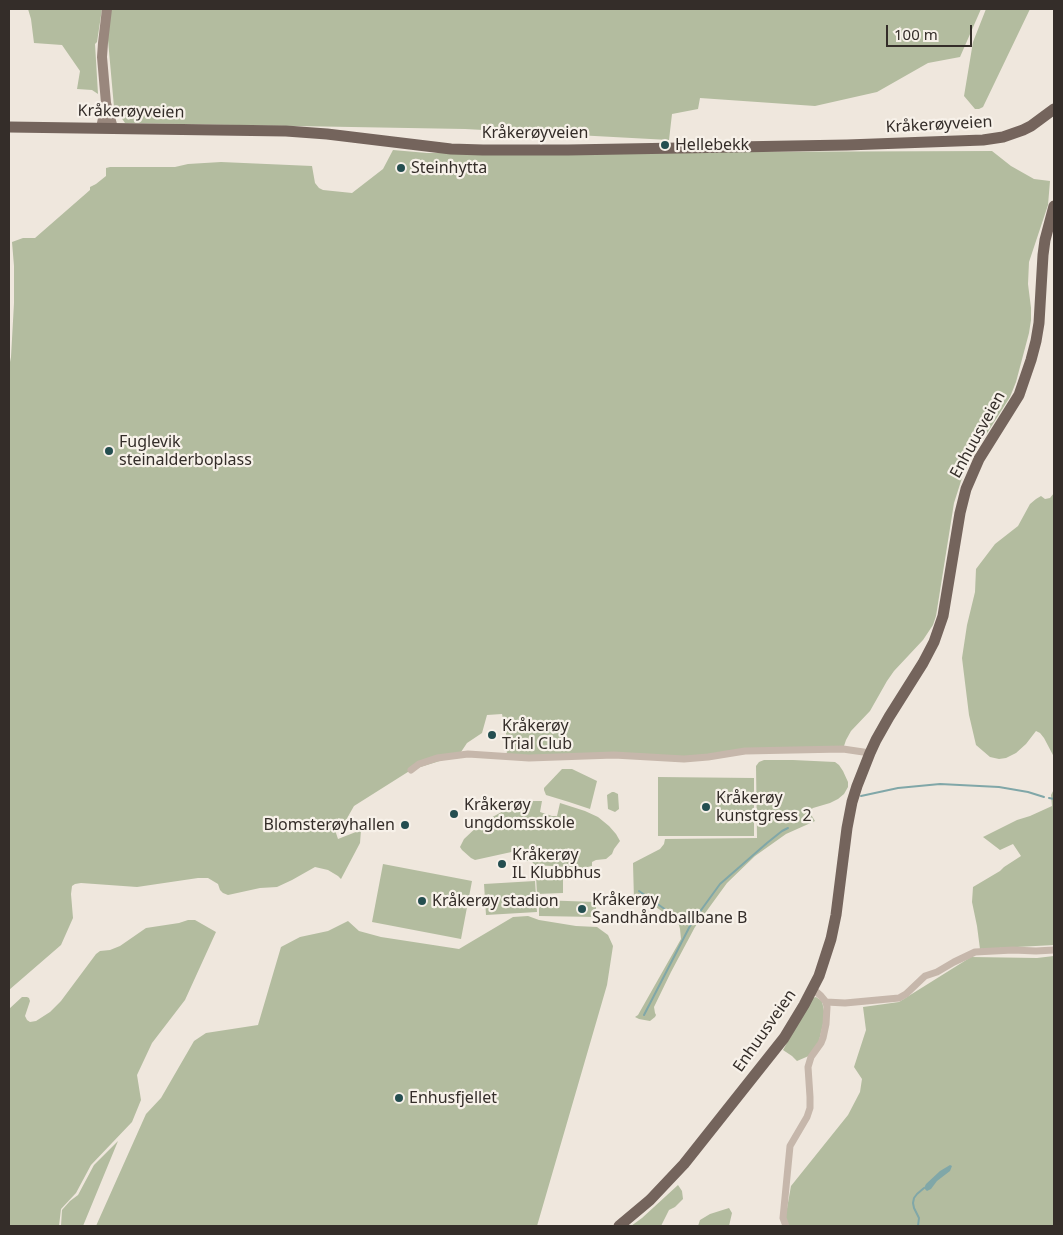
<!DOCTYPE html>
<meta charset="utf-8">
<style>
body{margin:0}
#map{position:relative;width:1063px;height:1235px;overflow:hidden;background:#efe7dd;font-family:"Noto Sans",sans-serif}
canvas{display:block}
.frame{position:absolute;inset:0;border:10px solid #342d29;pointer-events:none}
.scale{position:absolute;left:886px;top:25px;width:86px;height:22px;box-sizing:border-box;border:2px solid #342d29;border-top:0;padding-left:6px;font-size:15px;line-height:18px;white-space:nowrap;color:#342d29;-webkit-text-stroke:4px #f7f1e9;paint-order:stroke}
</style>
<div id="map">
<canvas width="1063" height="1235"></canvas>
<div class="frame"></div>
<div class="scale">100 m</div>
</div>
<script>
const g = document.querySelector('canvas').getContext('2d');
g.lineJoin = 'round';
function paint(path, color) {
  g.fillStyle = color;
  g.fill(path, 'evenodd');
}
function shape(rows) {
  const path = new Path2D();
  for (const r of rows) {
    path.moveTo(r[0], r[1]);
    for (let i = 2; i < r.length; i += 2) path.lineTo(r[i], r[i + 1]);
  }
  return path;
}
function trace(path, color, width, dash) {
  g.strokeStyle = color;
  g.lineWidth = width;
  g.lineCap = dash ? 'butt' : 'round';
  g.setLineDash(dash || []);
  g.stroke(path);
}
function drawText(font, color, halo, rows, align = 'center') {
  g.font = font + ' "Noto Sans",sans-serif';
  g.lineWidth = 4.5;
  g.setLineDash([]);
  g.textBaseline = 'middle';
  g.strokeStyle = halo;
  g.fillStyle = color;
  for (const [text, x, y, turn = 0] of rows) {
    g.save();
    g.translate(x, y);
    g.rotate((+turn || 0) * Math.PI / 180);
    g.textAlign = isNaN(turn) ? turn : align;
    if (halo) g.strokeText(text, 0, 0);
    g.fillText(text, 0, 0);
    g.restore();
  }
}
paint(shape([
 [28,9,102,9,97,42,95,44,98,94,92,90,77,89,80,71,62,45,34,43,31,19],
 [111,9,981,9,960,57,928,63,877,92,815,106,700,98,698,109,672,114,669,140,465,129,125,123,114,107,107,29],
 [986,9,1030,9,983,107,979,109,975,109,964,96,973,42],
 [393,150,427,153,992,151,1011,166,1034,179,1050,181,1048,205,1029,262,1028,284,1031,308,1031,320,1029,333,1016,382,1010,397,970,460,962,478,954,503,936,616,933,625,923,640,894,671,887,681,870,711,851,731,846,740,843,749,745,751,708,757,507,757,506,733,502,714,487,715,482,733,467,743,459,755,411,770,354,806,346,820,335,830,338,839,361,830,360,843,341,879,338,876,328,870,315,867,292,880,277,887,260,888,228,895,223,893,220,890,218,884,208,878,198,878,137,887,81,883,75,884,72,886,71,894,73,918,61,945,9,990,9,367,11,357,14,303,14,266,12,242,23,238,35,238,90,190,90,187,96,184,106,176,106,168,110,167,175,167,188,164,221,162,312,166,315,183,319,188,323,190,352,193,383,169],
 [1054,493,1054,757,1044,738,1040,733,1036,731,1026,744,1016,753,1006,758,999,759,990,757,976,745,969,715,962,658,967,625,975,592,976,569,995,544,1018,526,1030,504,1036,499,1041,496,1045,499,1050,498],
 [764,760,793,760,835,762,839,765,843,771,848,782,848,787,844,794,838,799,830,803,813,808,809,811,810,813,815,821,786,834,755,856,727,883,695,927,671,972,654,1007,655,1013,656,1015,655,1017,650,1021,639,1019,635,1017,638,1015,681,939,680,929,679,925,672,918,644,899,634,900,633,863,660,849,664,844,665,839,757,838,756,766,759,762],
 [562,769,572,769,597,781,590,809,569,802,546,795,544,790,544,788],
 [658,777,754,778,754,836,658,836],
 [1054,789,1054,945,980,949,977,926,972,902,973,887,1000,871,1004,867,1021,856,1013,844,1000,850,983,837,1017,820,1030,816,1052,806,1051,795],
 [612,792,614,792,618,794,619,809,615,812,608,809,607,795],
 [532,801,542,801,540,812,552,816,557,816,560,803,585,811,598,817,609,826,616,834,620,841,614,849,612,854,606,859,596,860,592,862,592,866,583,868,535,865,531,861,526,861,527,852,520,848,516,851,475,860,471,858,462,850,460,847,464,839,480,824,514,805],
 [383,864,472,881,461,939,372,922],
 [563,874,563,893,537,894,536,876],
 [535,881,537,912,486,915,484,884],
 [539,900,596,902,596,917,539,916],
 [528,916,539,920,576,926,597,927,608,935,613,946,607,985,537,1226,96,1226,146,1114,161,1098,194,1041,206,1033,258,1025,281,947,300,937,328,931,348,921,359,931,381,937,459,949,513,917],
 [188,920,195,920,216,932,185,1000,152,1043,137,1075,141,1100,132,1122,91,1165,76,1193,61,1209,59,1226,9,1226,9,1009,22,997,27,997,29,998,30,1001,25,1016,27,1020,30,1022,36,1021,50,1012,61,1001,96,954,100,951,110,950,120,946,146,928,179,923],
 [1054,956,1054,1226,782,1226,786,1214,791,1186,848,1115,860,1092,862,1079,854,1067,866,1030,863,1007,899,1002,971,957,1037,958],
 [816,997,822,1001,825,1016,819,1041,811,1055,797,1061,792,1056,783,1050,812,998],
 [118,1141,83,1226,61,1226,62,1210,70,1201,78,1195,94,1165],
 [678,1185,682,1191,683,1199,675,1207,669,1210,661,1226,631,1226,642,1218],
 [729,1208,732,1213,729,1226,698,1226,700,1220,710,1214]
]), '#b3bc9f');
paint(shape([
 [950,1165,952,1166,950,1171,937,1181,931,1189,927,1191,924,1188,926,1184,940,1171]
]), '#80a7a8');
trace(shape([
 [861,796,898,788,940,784,999,787,1028,792,1044,797],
 [1049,798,1054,799],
 [639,891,676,917,691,924],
 [644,1015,691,924,720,884,767,843,782,831,788,828],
 [918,1226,919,1218,914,1208,913,1203,914,1198,917,1194,924,1188]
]), '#80a7a8', 2);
trace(shape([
 [411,770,419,764,437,758,468,754,529,758,614,755,684,759,708,757,745,751,843,749,870,753],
 [826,1002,845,1003,899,998,906,994,925,976,937,972,954,962,975,952,1013,950,1036,951,1054,950],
 [786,1226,783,1218,790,1146,807,1117,810,1108,810,1097,808,1067,811,1057,821,1043,823,1038,826,1024,827,1007,826,1002,821,996,813,989]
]), '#c6b7ab', 7);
trace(shape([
 [107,9,103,43,102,57,106,103,113,128],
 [101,128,106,104]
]), '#99877d', 10);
trace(shape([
 [9,127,286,131,327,134,451,149,483,150,568,150,847,145,983,140,1003,137,1023,130,1031,126,1054,109],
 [619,1226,650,1200,684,1164,784,1038,804,1005,819,976,831,939,836,915,847,828,852,802,857,786,870,753,876,740,889,717,923,663,934,642,943,616,960,513,966,489,979,459,1019,395,1031,360,1036,341,1039,323,1043,255,1045,240,1054,206]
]), '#74645c', 11);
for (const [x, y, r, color] of [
 [665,145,5,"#244e50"],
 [401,168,5,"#244e50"],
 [109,451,5,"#244e50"],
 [492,735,5,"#244e50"],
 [706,807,5,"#244e50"],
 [454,814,5,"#244e50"],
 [405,825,5,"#244e50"],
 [502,864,5,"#244e50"],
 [422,901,5,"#244e50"],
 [582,909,5,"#244e50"],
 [399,1098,5,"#244e50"]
]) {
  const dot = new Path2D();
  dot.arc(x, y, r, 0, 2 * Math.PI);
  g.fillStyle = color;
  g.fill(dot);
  trace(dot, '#f7f1e9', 2);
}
drawText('16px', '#342d29', '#f7f1e9', [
 ["Kråkerøyveien",131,112,1],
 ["Kråkerøyveien",939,125,-3],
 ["Kråkerøyveien",535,133],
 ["Enhuusveien",978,435,-61],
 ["Enhuusveien",765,1031,-55]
]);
drawText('16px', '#342d29', '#f7f1e9', [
 ["Hellebekk",675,145],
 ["Steinhytta",411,168],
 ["Fuglevik",119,442],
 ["steinalderboplass",119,460],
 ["Kråkerøy",502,726],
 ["Trial Club",502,744],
 ["Kråkerøy",716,798],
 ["kunstgress 2",716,816],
 ["Kråkerøy",464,805],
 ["ungdomsskole",464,823],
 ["Blomsterøyhallen",395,825,"right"],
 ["Kråkerøy",512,855],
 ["IL Klubbhus",512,873],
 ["Kråkerøy",592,900],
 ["Sandhåndballbane B",592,918],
 ["Kråkerøy stadion",432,901],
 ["Enhusfjellet",409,1098]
], 'left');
</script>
